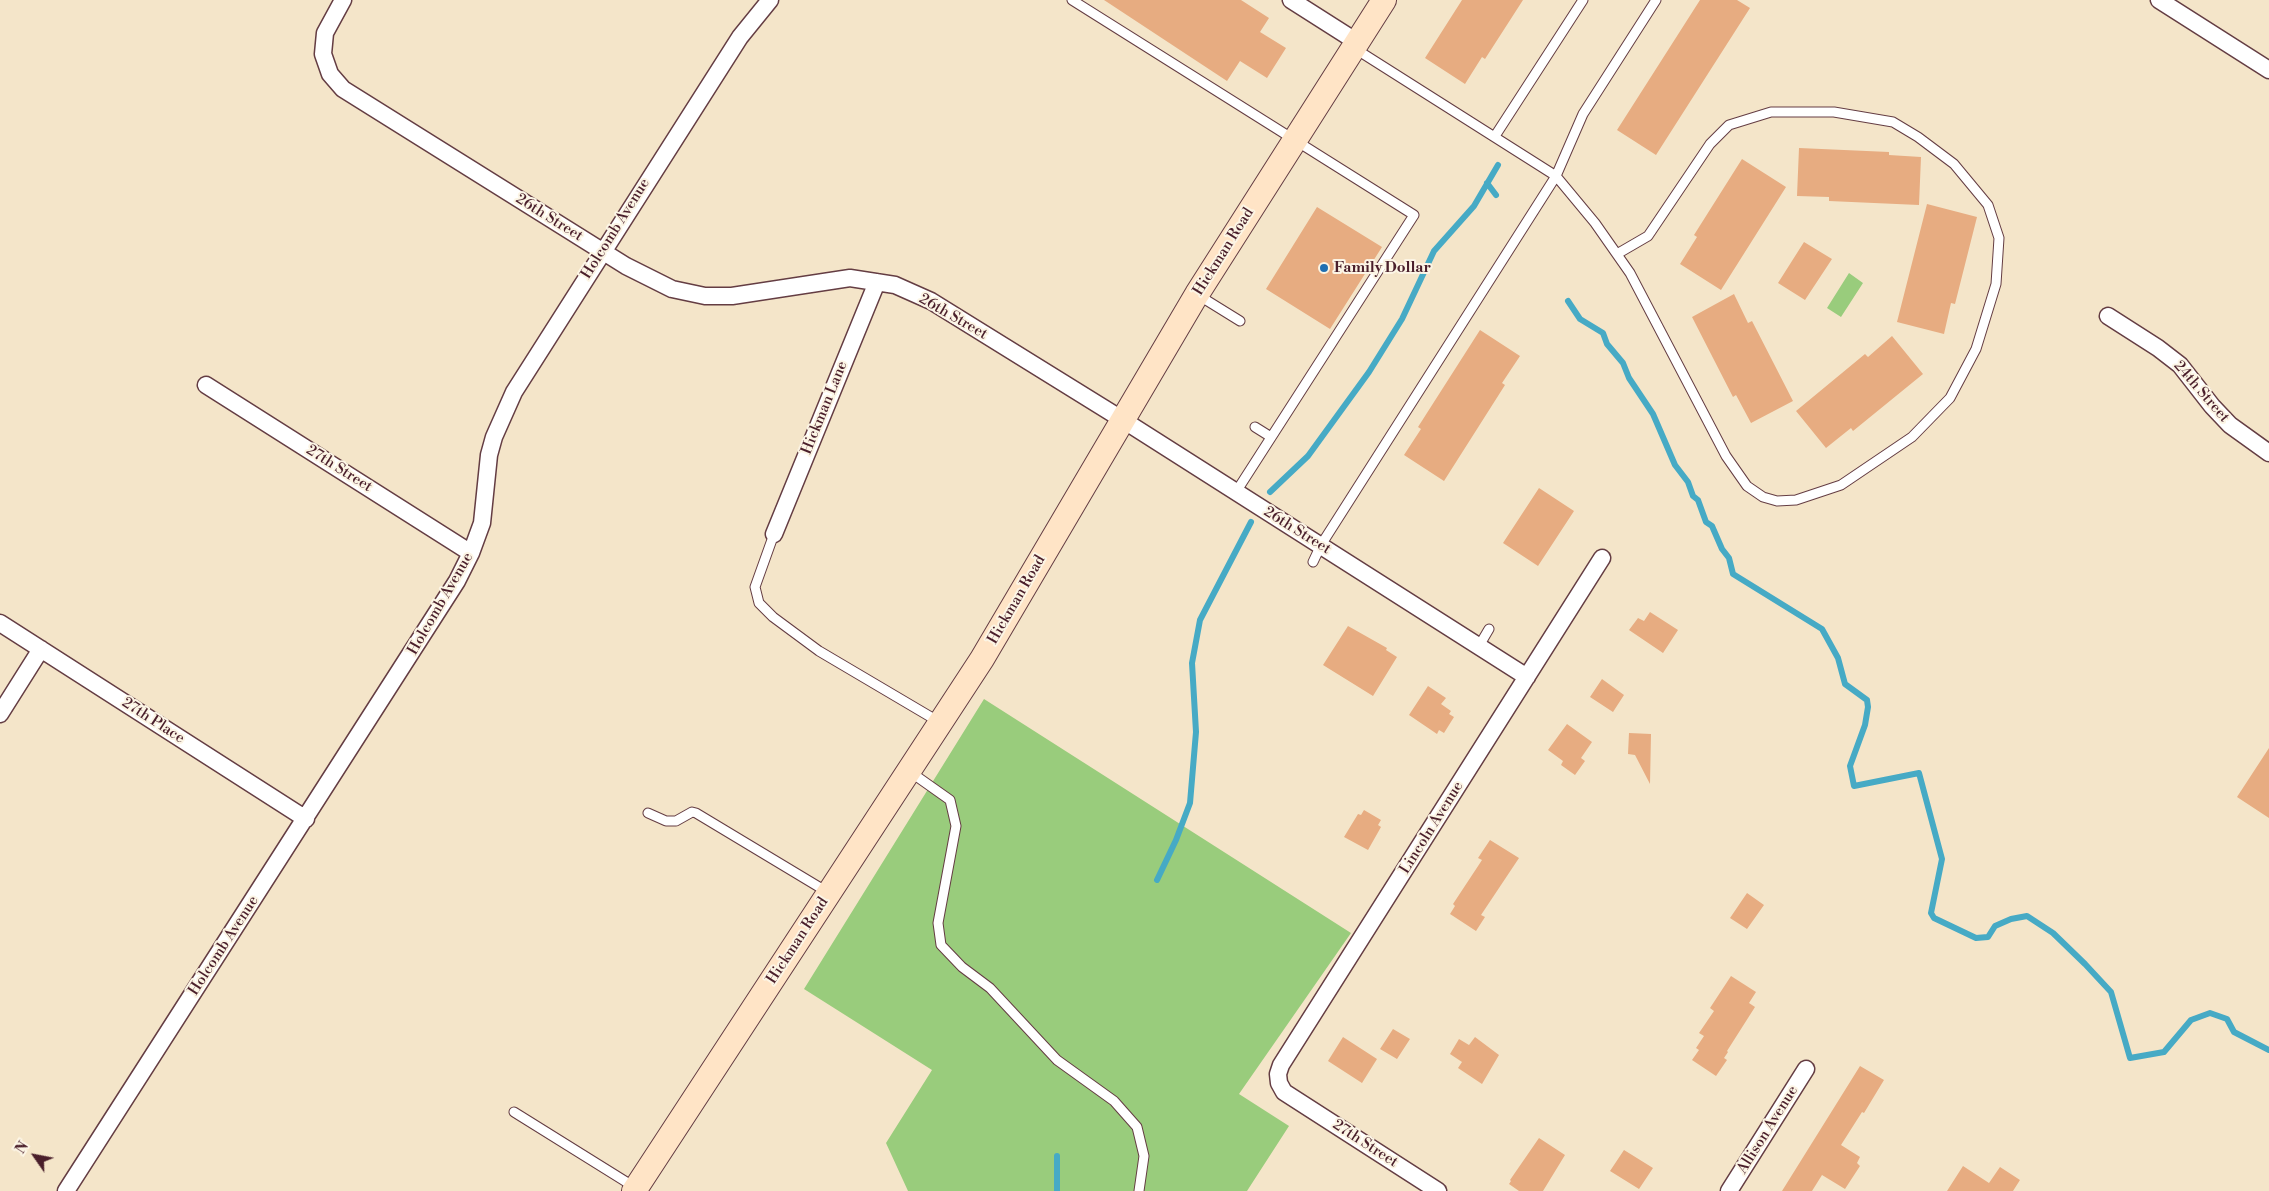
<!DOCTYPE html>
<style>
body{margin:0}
#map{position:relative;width:2269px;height:1191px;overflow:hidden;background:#f4e5c9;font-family:"Libre Bodoni",serif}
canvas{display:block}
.north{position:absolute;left:10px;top:1131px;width:50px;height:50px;-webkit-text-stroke:4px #fcf5e5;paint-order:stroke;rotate:303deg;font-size:14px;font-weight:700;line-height:20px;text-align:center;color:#4a1f2b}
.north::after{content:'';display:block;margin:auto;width:18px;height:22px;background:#4a1f2b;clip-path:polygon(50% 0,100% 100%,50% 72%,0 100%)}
</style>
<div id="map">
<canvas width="2269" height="1191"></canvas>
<div class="north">N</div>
</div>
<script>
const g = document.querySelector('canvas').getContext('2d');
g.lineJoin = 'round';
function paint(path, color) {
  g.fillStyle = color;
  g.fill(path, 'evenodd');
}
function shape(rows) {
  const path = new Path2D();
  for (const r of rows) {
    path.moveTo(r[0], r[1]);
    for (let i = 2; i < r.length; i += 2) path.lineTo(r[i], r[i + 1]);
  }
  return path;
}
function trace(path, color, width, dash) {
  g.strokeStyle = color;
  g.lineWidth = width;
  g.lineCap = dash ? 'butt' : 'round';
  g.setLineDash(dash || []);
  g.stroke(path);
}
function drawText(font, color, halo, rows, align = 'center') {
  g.font = font + ' "Libre Bodoni",serif';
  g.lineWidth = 4;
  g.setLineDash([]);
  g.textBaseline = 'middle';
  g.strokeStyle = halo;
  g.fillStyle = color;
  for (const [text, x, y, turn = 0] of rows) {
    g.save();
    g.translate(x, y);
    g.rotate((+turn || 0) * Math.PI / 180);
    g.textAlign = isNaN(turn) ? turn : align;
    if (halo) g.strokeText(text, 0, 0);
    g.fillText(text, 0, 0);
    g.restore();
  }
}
paint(shape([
 [1849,273,1863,283,1841,317,1827,308],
 [984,699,1351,933,1239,1094,1289,1126,1247,1191,908,1191,886,1143,932,1070,804,989]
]), '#99cc7c');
trace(shape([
 [1487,183,1496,195],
 [1568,301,1580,319,1603,333,1607,344,1623,363,1629,378,1653,414,1675,465,1688,482,1693,496,1698,500,1706,522,1712,526,1722,549,1729,558,1733,574,1822,629,1838,658,1845,684,1867,700,1868,707,1865,725,1850,766,1854,786,1919,773,1942,859,1931,913,1934,918,1976,938,1988,937,1995,926,2011,919,2027,916,2053,933,2085,964,2111,992,2130,1058,2164,1052,2191,1020,2210,1013,2227,1019,2234,1032,2269,1050],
 [1270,492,1308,456,1369,372,1402,319,1434,251,1474,206,1498,165],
 [1157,880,1176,840,1190,803,1196,732,1192,663,1200,620,1251,522],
 [1057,1156,1057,1191]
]), '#46aac5', 6);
paint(shape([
 [1104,0,1241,0,1269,18,1260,32,1286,48,1267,78,1240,61,1227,81],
 [1462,0,1523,0,1485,59,1482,57,1465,84,1425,58],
 [1700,0,1737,0,1750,8,1656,155,1617,130],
 [1799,148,1889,152,1889,155,1921,157,1919,205,1829,201,1829,197,1797,196],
 [1742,159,1786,187,1721,290,1680,264,1697,237,1694,235],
 [1927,204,1977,217,1955,304,1951,303,1944,334,1897,322],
 [1317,207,1382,247,1330,329,1266,289],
 [1804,242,1832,259,1805,300,1778,283],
 [1734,294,1748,323,1752,321,1793,401,1751,423,1736,395,1733,397,1692,317],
 [1480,330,1520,356,1502,383,1505,385,1444,481,1404,455,1421,429,1418,427],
 [1892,336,1923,374,1853,431,1851,428,1826,448,1796,411,1865,354,1868,357],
 [1539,488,1574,511,1538,566,1503,543],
 [1650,612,1678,630,1663,653,1629,630,1638,618,1644,621],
 [1348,626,1387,648,1386,650,1397,657,1373,696,1323,665],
 [1602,679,1624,695,1613,712,1590,697],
 [1428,686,1446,698,1441,704,1451,711,1449,714,1454,717,1444,733,1439,730,1437,734,1409,715],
 [1567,724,1592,742,1581,758,1585,761,1575,775,1561,765,1563,761,1548,750],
 [1629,733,1651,734,1650,784,1635,755,1628,754],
 [2269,748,2269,818,2237,797],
 [1364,810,1381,820,1378,825,1381,827,1368,850,1344,837,1358,814,1361,815],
 [1490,840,1519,858,1481,915,1485,917,1476,931,1450,914,1455,906,1453,904,1482,860,1478,858],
 [1747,893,1764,905,1747,929,1730,918],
 [1731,976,1756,992,1749,1003,1755,1007,1727,1051,1728,1052,1724,1058,1727,1060,1716,1076,1692,1060,1699,1050,1696,1048,1704,1036,1699,1033,1714,1011,1710,1008],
 [1393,1029,1410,1039,1397,1059,1380,1049],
 [1343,1037,1377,1059,1362,1083,1328,1061],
 [1475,1037,1499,1055,1482,1084,1458,1068,1462,1062,1450,1054,1459,1039,1469,1045],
 [1860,1066,1884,1080,1864,1113,1862,1112,1841,1145,1860,1157,1857,1163,1860,1166,1845,1189,1822,1175,1812,1191,1782,1191],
 [1539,1138,1565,1155,1543,1191,1519,1191,1509,1184,1511,1181,1510,1180],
 [1624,1150,1653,1168,1639,1189,1610,1171],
 [1963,1166,1989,1183,2000,1167,2020,1180,2013,1191,1947,1191]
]), '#e7ac81');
const lane = shape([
 [1072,0,1414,215,1236,492],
 [1354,48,1556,176,1595,223,1630,273,1726,456,1747,486,1763,497,1777,501,1796,500,1841,485,1912,437,1950,398,1976,349,1996,284,1999,238,1988,205,1954,164,1918,137,1893,122,1834,112,1771,112,1729,125,1710,144,1648,236,1617,254],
 [1495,136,1583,0],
 [1198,295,1240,321],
 [1255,427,1271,437],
 [774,534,755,587,759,603,773,617,819,651,941,723],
 [1313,562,1321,545,1556,176,1583,114,1656,0],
 [1479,646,1489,629],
 [909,771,950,800,956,826,938,923,941,945,962,967,990,988,1057,1060,1114,1101,1137,1127,1144,1156,1139,1191],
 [648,813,666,821,676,821,692,812,696,813,829,893],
 [514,1112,636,1188]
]);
const street = shape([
 [343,0,325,33,323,54,330,74,343,89,626,266,672,289,705,296,732,296,850,278,895,285,931,301,1123,420,1527,677],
 [1291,0,1357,42],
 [2159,0,2269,70],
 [2108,316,2158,348,2180,365,2212,406,2230,425,2269,453],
 [206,385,471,553],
 [774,534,877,282],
 [0,623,306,819],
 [0,714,41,649],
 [66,1191,457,581,471,553,482,523,489,455,494,437,514,392,740,37,770,0],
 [1438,1191,1284,1092,1279,1083,1278,1074,1281,1065,1602,558],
 [1729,1191,1806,1069]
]);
const secondary = shape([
 [634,1191,982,659,1197,294,1384,0]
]);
trace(lane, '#643d43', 11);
trace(street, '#643d43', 19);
trace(secondary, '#643d43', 26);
trace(lane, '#fff', 9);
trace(street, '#fff', 16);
trace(secondary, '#ffe4c6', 24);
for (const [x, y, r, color] of [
 [1324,268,5,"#1f6fb2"]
]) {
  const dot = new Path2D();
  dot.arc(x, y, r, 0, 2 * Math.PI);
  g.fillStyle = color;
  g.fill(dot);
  trace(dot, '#fcf5e5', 2);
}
drawText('15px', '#4a1f2b', '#fcf5e5', [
 ["26th Street",549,218,32],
 ["Holcomb Avenue",616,229,-58],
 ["Hickman Road",1224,252,-58],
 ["26th Street",953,317,30],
 ["24th Street",2201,392,49],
 ["Hickman Lane",825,408,-68],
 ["27th Street",339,469,32],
 ["26th Street",1297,531,32],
 ["Hickman Road",1017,600,-60],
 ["Holcomb Avenue",441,604,-60],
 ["27th Place",153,721,33],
 ["Lincoln Avenue",1432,828,-58],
 ["Hickman Road",798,941,-57],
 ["Holcomb Avenue",224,946,-57],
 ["Allison Avenue",1768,1130,-58],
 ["27th Street",1365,1144,33]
]);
drawText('bold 15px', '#4a1f2b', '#fcf5e5', [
 ["Family Dollar",1334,268]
], 'left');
</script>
